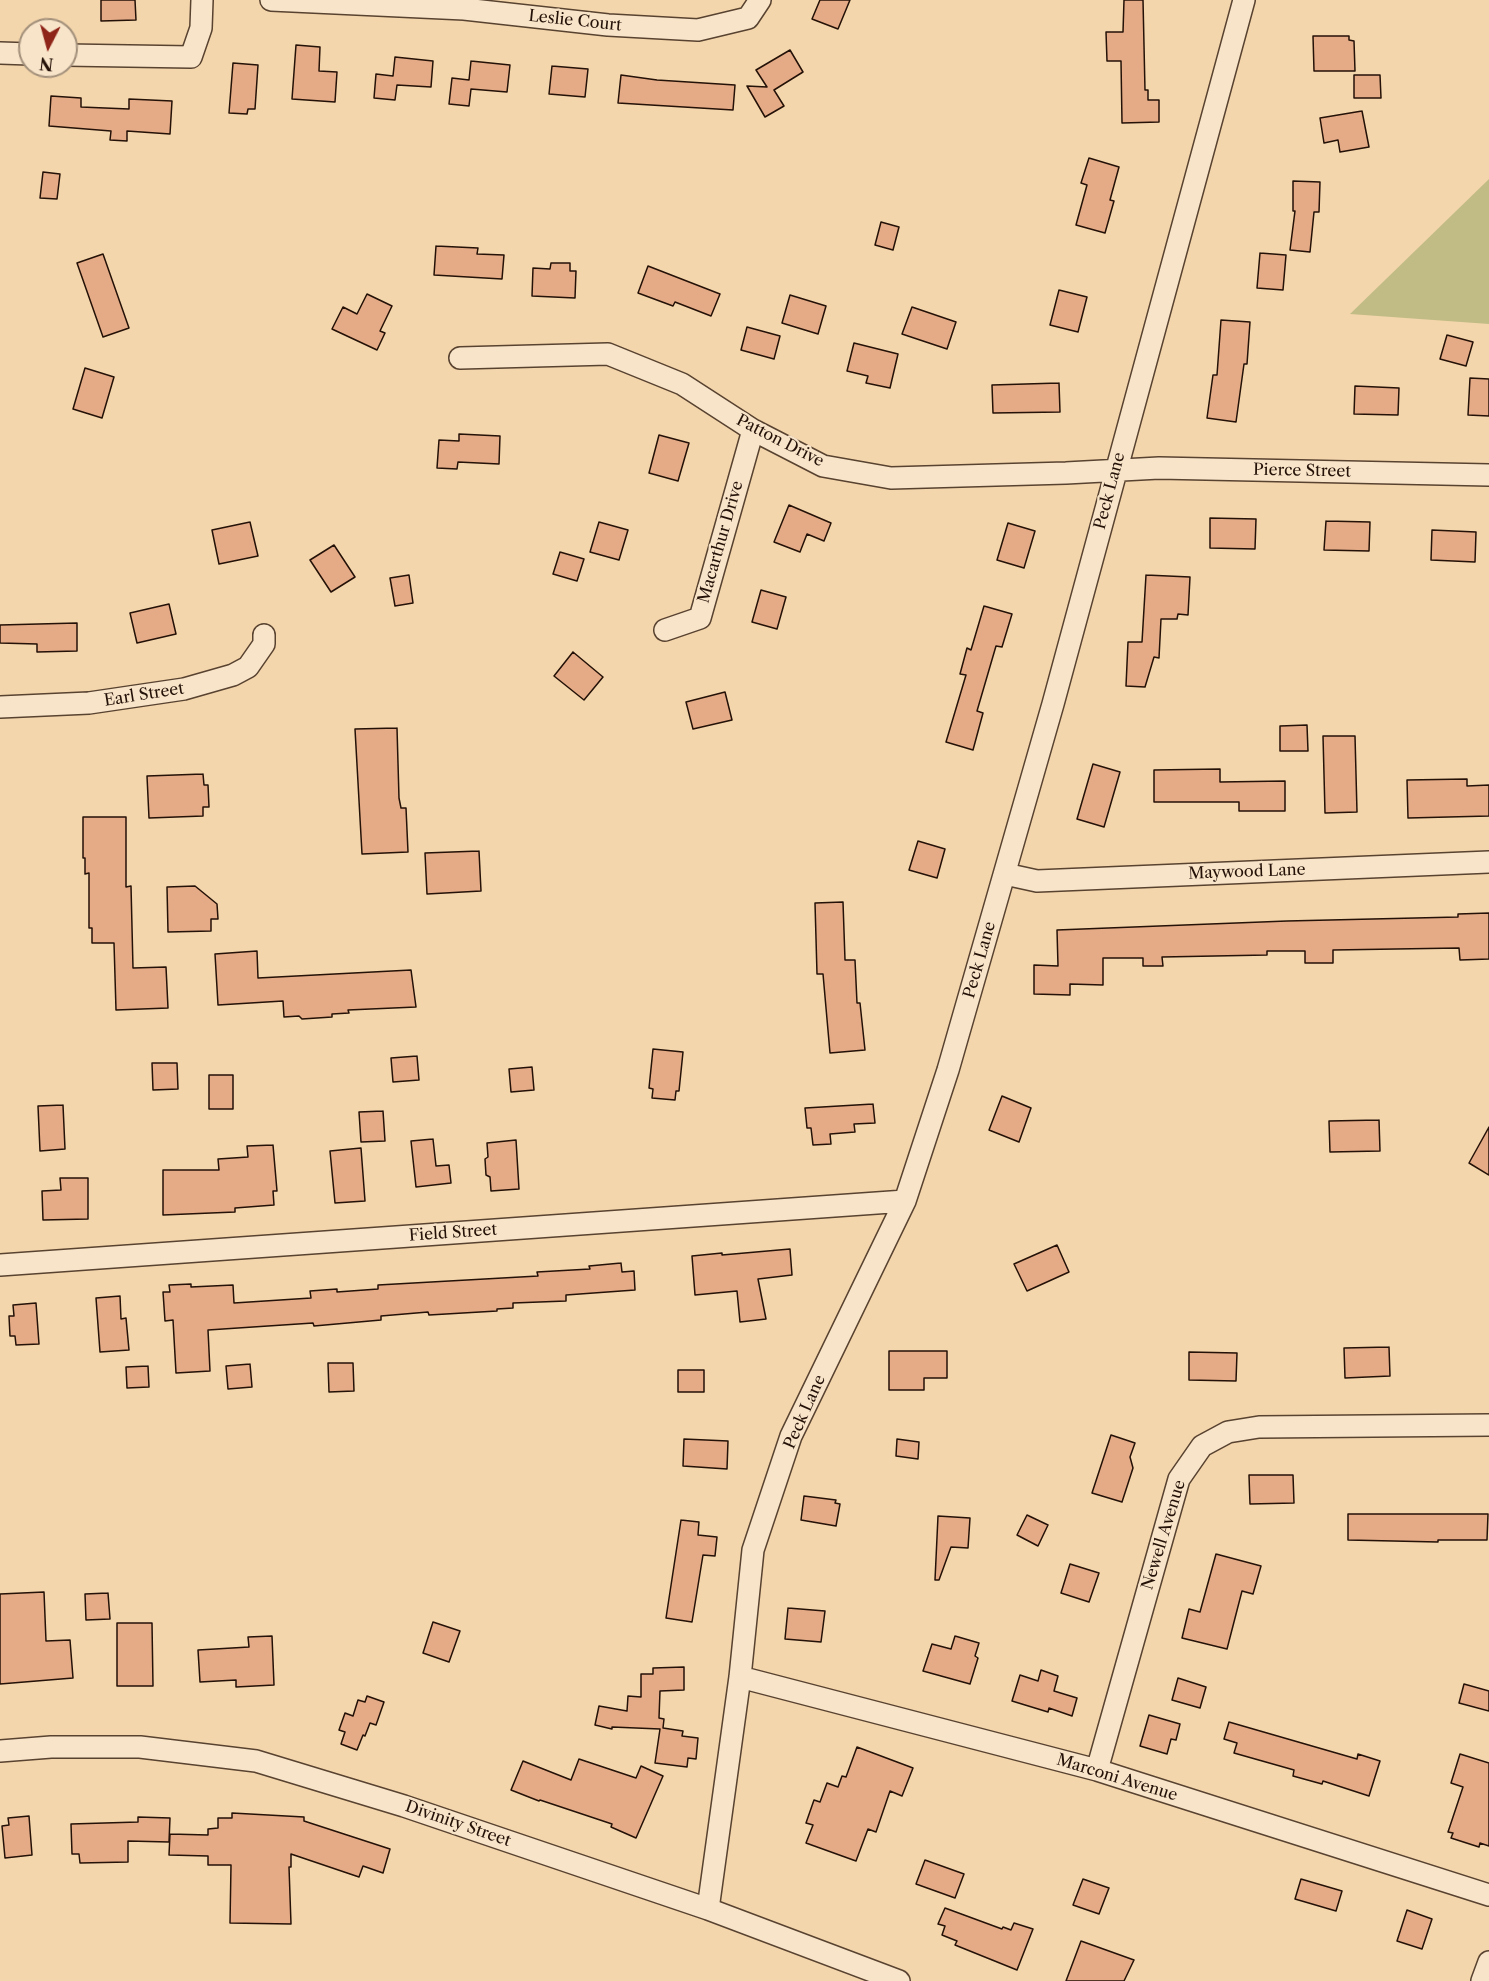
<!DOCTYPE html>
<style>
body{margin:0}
#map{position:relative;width:1489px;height:1981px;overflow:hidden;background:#f4d6ac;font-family:"Libre Caslon Text",serif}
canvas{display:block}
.north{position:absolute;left:18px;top:18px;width:60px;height:60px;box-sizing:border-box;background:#f8e4c9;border:2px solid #a3907b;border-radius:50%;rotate:186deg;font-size:16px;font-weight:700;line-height:24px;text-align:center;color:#241107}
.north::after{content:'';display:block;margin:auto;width:21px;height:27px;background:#8f2418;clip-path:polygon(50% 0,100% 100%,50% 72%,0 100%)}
</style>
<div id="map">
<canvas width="1489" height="1981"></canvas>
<div class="north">N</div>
</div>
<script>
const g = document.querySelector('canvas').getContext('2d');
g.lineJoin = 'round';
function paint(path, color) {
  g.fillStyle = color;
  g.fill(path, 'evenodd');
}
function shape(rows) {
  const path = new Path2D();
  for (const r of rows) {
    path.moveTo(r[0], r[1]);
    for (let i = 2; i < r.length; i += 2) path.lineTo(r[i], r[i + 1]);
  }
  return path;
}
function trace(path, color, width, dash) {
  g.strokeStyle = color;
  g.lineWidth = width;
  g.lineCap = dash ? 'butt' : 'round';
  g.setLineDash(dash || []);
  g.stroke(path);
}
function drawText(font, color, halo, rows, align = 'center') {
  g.font = font + ' "Libre Caslon Text",serif';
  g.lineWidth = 4.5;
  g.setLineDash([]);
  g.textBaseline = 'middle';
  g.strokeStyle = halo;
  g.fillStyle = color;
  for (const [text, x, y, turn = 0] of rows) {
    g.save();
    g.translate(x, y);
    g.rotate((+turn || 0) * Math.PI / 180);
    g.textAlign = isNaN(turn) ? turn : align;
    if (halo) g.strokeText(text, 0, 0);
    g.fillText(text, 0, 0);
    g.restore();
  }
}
paint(shape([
 [1489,179,1489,324,1350,314]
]), '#c1bc86');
const building = shape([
 [101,0,135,0,136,20,101,21,101,0],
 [820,0,850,0,838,29,812,19,820,0],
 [1124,0,1143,0,1145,90,1148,90,1148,100,1159,100,1159,122,1122,123,1121,61,1107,61,1106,32,1123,32,1124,0],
 [1313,36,1349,36,1349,40,1354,41,1355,71,1314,71,1313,36],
 [296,45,320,47,319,71,337,72,335,102,292,99,296,45],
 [790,50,803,72,774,90,784,106,765,117,747,86,767,87,756,70,790,50],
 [395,57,433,61,431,87,397,85,395,100,374,98,376,74,393,76,395,57],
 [471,61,510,65,507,92,471,89,469,106,449,104,452,78,469,80,471,61],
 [233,63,258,65,255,109,248,109,247,114,229,113,233,63],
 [552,66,588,69,585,97,549,94,552,66],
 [621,75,657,80,735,85,733,110,618,103,621,75],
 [1354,75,1380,75,1381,98,1354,98,1354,75],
 [51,96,81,98,81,107,129,109,129,99,172,101,170,134,127,131,127,141,110,140,111,131,49,126,51,96],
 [1362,111,1369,147,1340,152,1338,140,1324,143,1320,118,1362,111],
 [1089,158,1119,167,1110,200,1114,201,1105,233,1076,225,1087,185,1081,183,1089,158],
 [43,172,60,174,57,199,40,198,43,172],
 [1293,181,1320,182,1319,212,1314,212,1310,252,1290,250,1295,211,1293,211,1293,181],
 [881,222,899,227,893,250,875,245,881,222],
 [436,246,478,248,477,254,504,255,502,279,434,275,436,246],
 [1260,253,1286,255,1283,290,1257,288,1260,253],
 [103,254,129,328,103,337,77,263,103,254],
 [551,263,570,263,570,271,576,271,575,298,532,296,533,268,550,269,551,263],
 [648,266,720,294,711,316,675,302,673,306,638,293,648,266],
 [1059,290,1087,297,1078,332,1050,325,1059,290],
 [367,294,392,306,380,331,385,333,377,350,332,329,343,307,357,314,367,294],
 [790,295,826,306,818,334,782,323,790,295],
 [912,307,956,322,947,349,902,334,912,307],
 [1221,320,1250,322,1247,364,1244,364,1236,422,1207,418,1213,375,1217,375,1221,320],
 [747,327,780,336,774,359,741,350,747,327],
 [1447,335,1473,342,1466,366,1440,359,1447,335],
 [854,343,898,354,890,388,866,383,868,376,847,371,854,343],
 [85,368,114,377,102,418,73,409,85,368],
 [1470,378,1489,379,1489,416,1468,415,1470,378],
 [1059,383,1060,412,993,413,992,385,1059,383],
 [1355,386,1399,388,1398,415,1354,414,1355,386],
 [459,434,500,436,499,464,458,462,457,469,437,468,439,440,459,441,459,434],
 [659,435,689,443,678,481,649,473,659,435],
 [789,505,831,523,824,541,807,534,800,552,774,542,789,505],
 [1210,518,1256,519,1255,549,1210,548,1210,518],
 [1326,521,1370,522,1369,551,1324,550,1326,521],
 [250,522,258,556,219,564,212,530,250,522],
 [599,522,628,530,619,560,590,552,599,522],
 [1008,523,1035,531,1024,568,997,560,1008,523],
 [1432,530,1476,532,1475,562,1431,560,1432,530],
 [334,545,355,577,331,592,310,560,334,545],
 [560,552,584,559,577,581,553,574,560,552],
 [409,575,413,603,395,606,390,578,409,575],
 [1146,575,1190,577,1188,615,1178,614,1177,619,1161,619,1159,658,1154,657,1145,687,1126,686,1128,642,1142,642,1146,575],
 [761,590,786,597,777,629,752,622,761,590],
 [169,604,176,634,137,643,130,613,169,604],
 [984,606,1012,614,1002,647,996,646,977,711,983,713,973,750,946,742,966,675,960,674,967,648,971,650,984,606],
 [77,623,77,651,37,652,37,644,0,643,0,625,77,623],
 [573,652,603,677,584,700,554,676,573,652],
 [725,692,732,720,693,729,686,702,725,692],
 [1307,725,1308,751,1280,751,1280,726,1307,725],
 [397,728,399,798,401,808,406,808,408,852,362,854,355,729,397,728],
 [1323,736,1355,736,1357,812,1325,813,1323,736],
 [1093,764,1120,772,1104,827,1077,819,1093,764],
 [1220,769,1220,782,1285,781,1285,811,1239,811,1239,802,1154,802,1154,770,1220,769],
 [203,774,204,785,208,785,209,807,203,807,203,816,149,818,147,776,203,774],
 [1467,779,1467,786,1489,785,1489,816,1408,818,1407,780,1467,779],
 [83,817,126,817,126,887,131,886,133,968,166,967,168,1008,116,1010,114,943,92,943,92,928,89,928,89,873,85,874,85,858,83,858,83,817],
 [918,841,945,849,937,878,909,870,918,841],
 [479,851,481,891,427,894,425,853,479,851],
 [195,886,217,904,218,919,211,919,211,931,168,932,167,887,195,886],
 [843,902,845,960,855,960,857,1003,860,1003,865,1050,830,1053,823,974,817,974,815,903,843,902],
 [1489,913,1489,959,1460,960,1459,948,1333,950,1333,963,1305,963,1305,951,1267,951,1267,955,1162,957,1163,966,1143,966,1143,958,1103,958,1103,985,1070,984,1070,995,1034,994,1034,965,1058,966,1057,930,1287,921,1458,917,1458,914,1489,913],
 [257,951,258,978,411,970,416,1007,348,1010,349,1013,332,1014,332,1017,302,1019,299,1016,284,1017,283,1001,218,1005,215,954,257,951],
 [653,1049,683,1052,679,1091,676,1091,675,1100,652,1098,653,1089,649,1088,653,1049],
 [417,1056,419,1080,393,1082,391,1058,417,1056],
 [152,1063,177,1063,178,1089,153,1090,152,1063],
 [532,1067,534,1090,511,1092,509,1069,532,1067],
 [209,1075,233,1075,233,1109,209,1109,209,1075],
 [1002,1096,1031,1108,1019,1142,989,1130,1002,1096],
 [873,1104,875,1123,854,1124,855,1132,830,1134,831,1144,813,1145,811,1128,807,1128,805,1108,873,1104],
 [63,1105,65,1149,40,1151,38,1106,63,1105],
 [383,1111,385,1141,361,1142,359,1112,383,1111],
 [1379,1120,1380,1151,1330,1152,1329,1121,1379,1120],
 [1489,1127,1489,1175,1469,1163,1489,1127],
 [433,1139,436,1166,449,1165,451,1183,416,1187,411,1141,433,1139],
 [516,1140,519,1189,491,1191,490,1177,486,1175,485,1159,488,1157,487,1143,516,1140],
 [273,1145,277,1191,273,1191,274,1205,235,1208,235,1212,163,1215,163,1170,219,1170,218,1159,248,1157,247,1146,273,1145],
 [361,1148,365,1201,335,1203,330,1151,361,1148],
 [60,1178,88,1178,88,1219,43,1220,42,1191,61,1190,60,1178],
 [1057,1245,1069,1272,1027,1291,1014,1264,1057,1245],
 [790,1249,792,1275,758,1279,766,1319,740,1322,737,1291,695,1295,692,1256,722,1253,722,1255,790,1249],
 [621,1263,622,1272,634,1271,635,1290,566,1295,566,1301,513,1303,513,1308,497,1309,497,1311,429,1315,428,1312,381,1316,381,1320,314,1326,313,1323,208,1330,210,1371,176,1373,173,1320,165,1321,163,1292,170,1292,169,1285,191,1284,191,1287,233,1285,234,1303,311,1298,310,1291,337,1289,337,1292,378,1289,378,1285,538,1276,537,1272,590,1269,589,1266,621,1263],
 [120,1296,121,1319,126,1318,129,1350,100,1352,96,1298,120,1296],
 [36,1303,39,1344,16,1345,15,1336,10,1336,9,1316,14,1316,13,1305,36,1303],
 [1389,1347,1390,1376,1345,1378,1344,1348,1389,1347],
 [889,1351,947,1351,947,1378,924,1378,924,1390,889,1390,889,1351],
 [1189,1352,1237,1353,1236,1381,1189,1380,1189,1352],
 [328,1363,353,1363,354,1391,329,1392,328,1363],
 [250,1364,252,1387,228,1389,226,1366,250,1364],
 [148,1366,149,1387,127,1388,126,1367,148,1366],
 [678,1370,704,1370,704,1392,678,1392,678,1370],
 [1111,1435,1135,1443,1130,1457,1133,1468,1122,1502,1092,1493,1111,1435],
 [684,1439,728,1441,727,1469,683,1466,684,1439],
 [897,1439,919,1442,918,1459,896,1456,897,1439],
 [1249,1475,1293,1475,1294,1503,1250,1504,1249,1475],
 [804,1496,836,1500,835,1503,840,1504,836,1526,801,1520,804,1496],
 [1348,1514,1488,1514,1487,1540,1438,1540,1438,1542,1348,1540,1348,1514],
 [1027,1515,1048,1525,1038,1546,1017,1535,1027,1515],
 [938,1516,970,1518,968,1548,951,1547,939,1580,935,1580,938,1516],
 [681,1520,699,1522,698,1535,717,1537,715,1556,703,1555,692,1622,666,1618,681,1520],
 [1216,1554,1261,1566,1253,1594,1242,1591,1227,1649,1182,1638,1189,1609,1200,1612,1216,1554],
 [1070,1564,1099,1573,1089,1602,1061,1593,1070,1564],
 [44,1592,46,1641,70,1640,73,1678,0,1684,0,1594,44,1592],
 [108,1593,110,1619,86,1620,85,1594,108,1593],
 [788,1608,825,1611,821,1642,785,1639,788,1608],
 [433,1622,460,1631,449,1662,423,1653,433,1622],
 [117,1623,152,1623,153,1686,117,1686,117,1623],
 [272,1636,274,1685,236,1687,236,1680,200,1682,198,1650,249,1647,248,1637,272,1636],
 [955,1636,979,1643,975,1656,978,1658,970,1684,923,1671,932,1644,951,1649,955,1636],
 [684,1667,684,1690,660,1691,659,1718,664,1719,663,1728,683,1731,682,1736,698,1738,696,1759,688,1758,687,1767,655,1763,660,1729,612,1727,612,1729,595,1725,599,1706,627,1711,628,1696,641,1697,641,1674,653,1674,653,1668,684,1667],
 [1041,1670,1058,1676,1054,1691,1077,1698,1072,1716,1049,1708,1048,1712,1012,1701,1020,1675,1038,1681,1041,1670],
 [1178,1678,1206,1687,1200,1708,1172,1700,1178,1678],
 [1464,1684,1489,1691,1489,1711,1459,1703,1464,1684],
 [367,1696,384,1702,376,1725,370,1723,365,1736,363,1735,357,1750,341,1744,345,1732,339,1730,345,1713,353,1716,358,1700,365,1702,367,1696],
 [1149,1715,1180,1724,1176,1740,1171,1739,1167,1754,1140,1746,1149,1715],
 [1229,1722,1357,1759,1358,1754,1380,1761,1369,1796,1323,1781,1322,1784,1293,1776,1294,1770,1234,1753,1237,1743,1224,1739,1229,1722],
 [857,1747,913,1768,902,1796,890,1791,876,1832,868,1829,856,1861,806,1843,813,1825,806,1823,814,1800,820,1802,827,1783,838,1787,842,1776,846,1777,857,1747],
 [1460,1754,1489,1763,1489,1846,1480,1843,1479,1847,1451,1838,1453,1833,1448,1832,1463,1787,1451,1783,1460,1754],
 [579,1759,636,1778,641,1766,663,1776,636,1838,611,1827,612,1824,540,1800,539,1801,511,1790,523,1761,571,1780,579,1759],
 [232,1813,304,1817,304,1821,390,1849,383,1873,363,1866,359,1877,291,1854,291,1867,289,1867,291,1924,230,1923,231,1865,208,1865,208,1856,169,1855,170,1834,208,1835,208,1829,218,1828,218,1818,232,1818,232,1813],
 [29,1816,32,1855,5,1858,2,1826,9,1825,8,1818,29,1816],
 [138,1817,170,1818,169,1842,128,1841,128,1862,80,1863,79,1854,72,1854,71,1824,138,1822,138,1817],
 [925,1860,964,1874,955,1898,916,1884,925,1860],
 [1083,1879,1109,1888,1099,1914,1073,1905,1083,1879],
 [1301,1879,1342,1891,1336,1911,1295,1899,1301,1879],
 [945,1908,1002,1929,1003,1927,1011,1930,1014,1923,1033,1929,1017,1970,955,1945,957,1941,942,1935,945,1926,938,1924,945,1908],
 [1407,1910,1432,1919,1422,1949,1397,1941,1407,1910],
 [1081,1941,1134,1960,1124,1981,1066,1981,1081,1941]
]);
paint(building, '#e4ab86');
trace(building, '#241107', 1.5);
const street = shape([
 [271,0,464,9,608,25,698,30,748,18,760,0],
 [0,53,30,54],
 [66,55,191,57,201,28,202,0],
 [460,358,608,354,682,384,753,430,823,466,891,478,1066,473,1159,468,1489,475],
 [665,630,700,618,753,430],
 [0,707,89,703,184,689,233,675,248,667,264,644,264,635],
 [1005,874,1037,881,1489,862],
 [0,1265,905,1201],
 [740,1677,1097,1770,1489,1895],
 [0,1751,51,1747,140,1747,256,1761,404,1806,708,1909,899,1981],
 [1097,1770,1179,1479,1202,1446,1228,1432,1259,1427,1489,1425],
 [708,1909,740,1677,753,1550,791,1436,905,1201,948,1070,1053,704,1244,0],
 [1482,1981,1489,1962]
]);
trace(street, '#584230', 24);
trace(street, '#f8e4c9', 21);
drawText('16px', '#241107', '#f8e4c9', [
 ["Leslie Court",575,21,6],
 ["Patton Drive",780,441,27],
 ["Pierce Street",1302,471,1],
 ["Peck Lane",1110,491,-75],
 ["Macarthur Drive",721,542,-74],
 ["Earl Street",144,695,-9],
 ["Maywood Lane",1247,872,-2],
 ["Peck Lane",980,960,-74],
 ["Field Street",453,1233,-4],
 ["Peck Lane",805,1412,-66],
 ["Newell Avenue",1164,1535,-73],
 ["Marconi Avenue",1117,1778,17],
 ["Divinity Street",458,1824,19]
]);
</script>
